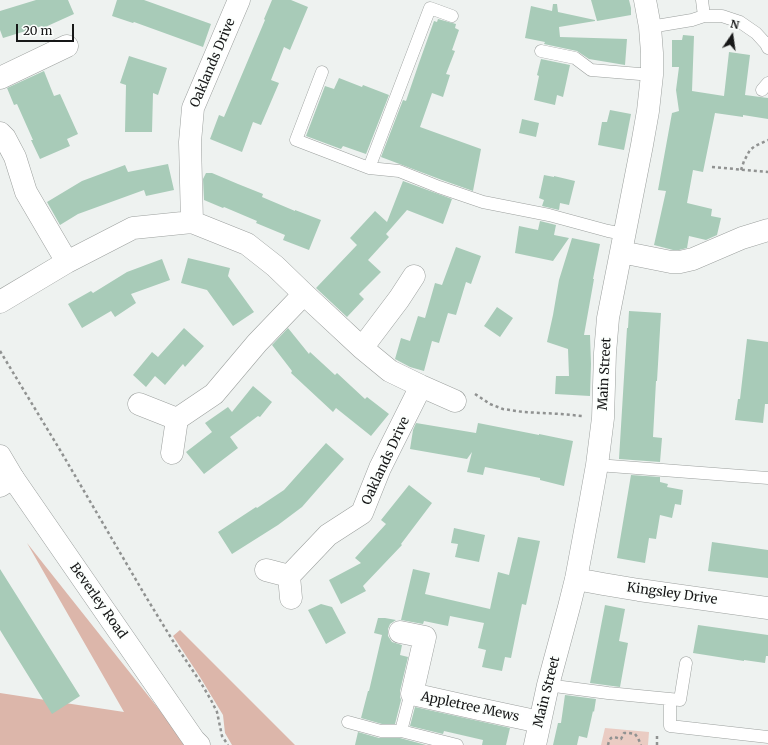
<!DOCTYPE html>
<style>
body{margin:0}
#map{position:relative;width:768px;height:745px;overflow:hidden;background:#eef2f0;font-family:Merriweather,serif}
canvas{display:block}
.north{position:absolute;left:712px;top:16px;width:40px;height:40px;-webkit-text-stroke:3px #fcfffd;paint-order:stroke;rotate:13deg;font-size:11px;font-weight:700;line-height:16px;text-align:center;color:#171818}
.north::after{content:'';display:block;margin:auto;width:14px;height:18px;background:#171818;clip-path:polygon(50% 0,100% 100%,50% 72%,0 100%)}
.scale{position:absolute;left:16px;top:24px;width:58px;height:18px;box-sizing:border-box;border:2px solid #171818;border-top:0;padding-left:5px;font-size:12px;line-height:14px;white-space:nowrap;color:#171818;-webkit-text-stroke:3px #fcfffd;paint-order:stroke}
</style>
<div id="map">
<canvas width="768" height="745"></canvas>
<div class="north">N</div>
<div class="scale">20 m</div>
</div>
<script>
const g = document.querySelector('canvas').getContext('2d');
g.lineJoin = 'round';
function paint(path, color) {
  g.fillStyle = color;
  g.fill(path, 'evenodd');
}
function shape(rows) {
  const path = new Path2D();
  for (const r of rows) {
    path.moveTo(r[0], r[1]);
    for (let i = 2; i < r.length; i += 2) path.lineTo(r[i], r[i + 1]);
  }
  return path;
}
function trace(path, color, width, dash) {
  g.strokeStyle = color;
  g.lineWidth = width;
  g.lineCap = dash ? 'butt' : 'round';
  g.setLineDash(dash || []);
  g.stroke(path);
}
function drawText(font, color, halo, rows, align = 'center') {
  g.font = font + ' Merriweather,serif';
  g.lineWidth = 4;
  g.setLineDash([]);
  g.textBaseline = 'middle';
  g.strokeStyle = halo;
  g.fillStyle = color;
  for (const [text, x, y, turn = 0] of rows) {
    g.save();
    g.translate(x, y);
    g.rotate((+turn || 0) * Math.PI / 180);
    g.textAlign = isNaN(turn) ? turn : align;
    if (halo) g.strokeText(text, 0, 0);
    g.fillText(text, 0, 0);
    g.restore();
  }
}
paint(shape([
 [605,728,649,732,648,745,601,745]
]), '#eaccc3');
paint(shape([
 [27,543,173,727,190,745,0,745,0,693,124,712],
 [180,630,295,745,232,745,225,733,223,715,200,677,173,636]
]), '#dcb6aa');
paint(shape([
 [36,0,68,0,74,14,43,28,42,26,3,38,0,30,0,11],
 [117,0,144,0,211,24,203,47,134,22,133,23,112,16],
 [272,0,291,0,308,7,290,50,284,47,271,80,279,83,261,125,253,122,242,152,210,139,219,115,224,117,265,20,264,19],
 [591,0,629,0,631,8,631,15,597,21],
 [553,4,557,4,558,12,595,20,595,21,559,27,560,37,627,39,625,65,589,59,577,51,544,44,545,42,525,38,531,6,552,11],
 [438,19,456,24,455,28,459,30,452,50,455,51,446,74,450,75,443,97,432,93,420,127,481,149,473,191,442,180,381,157,403,100,406,101,419,63,434,21,437,22],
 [683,35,694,36,692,91,724,96,729,52,750,55,745,95,768,98,768,119,743,115,743,117,715,113,703,172,693,170,687,203,712,209,711,216,721,218,717,235,706,240,689,236,687,248,679,250,673,250,654,245,666,191,658,190,672,113,679,111,676,90,679,67,672,67,672,40,682,40],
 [129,56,167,68,158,95,153,93,152,132,125,132,126,85,120,83],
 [541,59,570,65,563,97,557,95,555,105,534,100,539,76,537,75],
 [44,71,54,96,60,94,78,134,67,139,70,146,40,159,31,140,33,140,17,104,14,105,7,88],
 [339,78,362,87,363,85,389,95,366,154,343,146,341,149,306,136,325,86,334,89],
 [610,110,631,114,624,150,598,145,602,122,607,122],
 [522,119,539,123,536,137,519,133],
 [168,164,174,190,146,196,144,190,78,214,60,225,47,202,82,181,125,165,128,172],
 [206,173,212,173,238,184,263,194,262,197,295,211,295,210,321,220,309,250,283,240,285,235,256,223,257,221,224,207,223,208,204,200,203,179],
 [544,175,554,177,554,176,575,181,569,205,560,203,559,210,542,206,544,200,539,198],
 [403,181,452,199,443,224,407,210,386,234,389,237,368,260,381,272,359,294,364,299,347,317,316,288,357,245,350,238,375,211,387,222],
 [540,221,556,225,554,235,569,238,553,261,515,253,519,226,538,230],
 [572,238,600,244,593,279,594,279,584,335,590,335,591,364,590,396,555,394,556,376,569,376,568,349,547,342,553,315,559,280],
 [456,247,481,256,471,284,466,282,456,315,448,313,439,343,432,341,424,371,410,367,395,359,401,338,410,341,418,316,425,318,435,283,442,285],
 [188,258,230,268,228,276,254,312,233,326,207,290,181,283],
 [162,259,170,280,131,294,136,303,115,317,111,311,82,328,68,304,91,291,93,293,127,272],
 [497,307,513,318,500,337,484,326],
 [629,311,661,313,657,381,656,381,653,437,662,438,660,462,619,459,627,328,628,328],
 [184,328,204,346,185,367,183,364,165,385,155,376,146,387,133,375,152,352,158,357],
 [288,328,309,354,310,352,335,375,337,373,365,399,367,397,389,414,371,436,336,408,333,412,291,373,292,371,272,345],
 [747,339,768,342,768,404,765,404,763,423,735,420,738,399,740,399],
 [253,386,272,402,260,417,258,416,230,437,238,448,204,474,186,452,212,432,205,423,228,407,232,412],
 [416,423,476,433,478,423,539,435,539,434,573,441,564,486,540,480,540,478,485,467,483,475,467,472,472,452,467,459,410,449,413,430],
 [326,443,344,459,302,507,278,525,232,554,218,532,256,507,257,508,284,490],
 [631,475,660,477,660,482,668,484,667,487,683,490,681,505,675,504,672,518,660,515,656,539,649,538,645,563,617,558],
 [409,485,432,503,401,544,402,545,363,586,366,591,341,604,329,580,361,563,355,558,386,524,381,520],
 [454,528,485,535,479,562,455,557,458,544,451,543],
 [518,537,540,541,526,605,522,604,511,658,505,657,502,671,482,667,486,650,478,648,484,623,450,616,448,626,424,621,423,624,401,620,413,569,430,573,425,594,490,609,498,572,509,575],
 [712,542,768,550,768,578,708,571],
 [0,569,80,696,52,714,0,630],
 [321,604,332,607,346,633,326,644,308,610],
 [605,605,625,609,619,641,628,643,620,687,590,683],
 [378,618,385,618,396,620,390,624,388,629,388,636,392,642,402,645,400,655,408,657,400,691,400,697,401,700,395,724,382,724,361,718,368,691,369,691,382,635,374,633],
 [698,625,768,635,768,656,766,656,765,663,744,660,744,661,693,653],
 [565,695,596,699,594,712,593,711,587,738,579,736,577,745,553,745,558,723,561,723],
 [415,707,510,728,506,745,482,745,483,740,444,731,443,734,410,726],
 [358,732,379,738,400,738,426,745,355,745]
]), '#a8cbb8');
const lane = shape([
 [702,0,704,16],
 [650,27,692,20,704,16,722,16,740,22,756,33,766,44,768,48],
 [541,51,575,58,591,70,652,75],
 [322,72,296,140,369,168,399,171,439,187,483,202,549,215,608,231,624,234],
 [762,90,768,83],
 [369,168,430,8,452,16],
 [597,465,768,478],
 [548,685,562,687,608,693,680,700,686,663],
 [670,699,670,726,768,737],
 [348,722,381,731,401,731,457,745],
 [401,731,409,700]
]);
const street = shape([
 [0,78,67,46],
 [0,133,5,138,15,157,26,192,67,262],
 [192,222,190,142,193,108,239,0],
 [621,252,671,262,680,262,693,259,742,238,768,230],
 [0,302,67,262,133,228,192,222,247,244,275,266,304,294,362,348,390,371,421,386,455,401],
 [362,348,399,299,414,276],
 [139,404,177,419,172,453],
 [177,419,214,394,257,343,304,294],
 [0,486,13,478],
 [266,570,289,576,291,598],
 [289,576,328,535,362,513,380,468,421,386],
 [576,579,603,584,639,590,768,608],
 [400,632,425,637,412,694,479,709,540,722],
 [535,745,548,685,569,607,576,579,588,515,597,465,603,418,605,353,608,318,642,145,648,111,652,75,652,53,650,27,645,0]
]);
const secondary = shape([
 [0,456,13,478,194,740,199,745]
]);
trace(lane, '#9ca09e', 13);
trace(street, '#9ca09e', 23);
trace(secondary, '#9ca09e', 23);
trace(shape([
 [712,167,768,172],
 [741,170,744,161,750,150,755,146,768,140],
 [0,351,60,450,146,597,173,641,201,683,211,700,217,712,222,736,228,745],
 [475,394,490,404,503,409,523,412,561,414,582,416],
 [608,745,609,741,611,738,614,737,621,739,624,733,629,733,635,734,638,738,641,745],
 [657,745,657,736]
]), '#909291', 2.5, [3, 3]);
trace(lane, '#fff', 12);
trace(street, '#fff', 22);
trace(secondary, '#fff', 22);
drawText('13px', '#171818', '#fcfffd', [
 ["Oaklands Drive",213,63,-67],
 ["Main Street",605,374,-87],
 ["Oaklands Drive",386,461,-65],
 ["Kingsley Drive",672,594,8],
 ["Beverley Road",98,601,55],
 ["Main Street",547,692,-76],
 ["Appletree Mews",470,707,12]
]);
</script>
